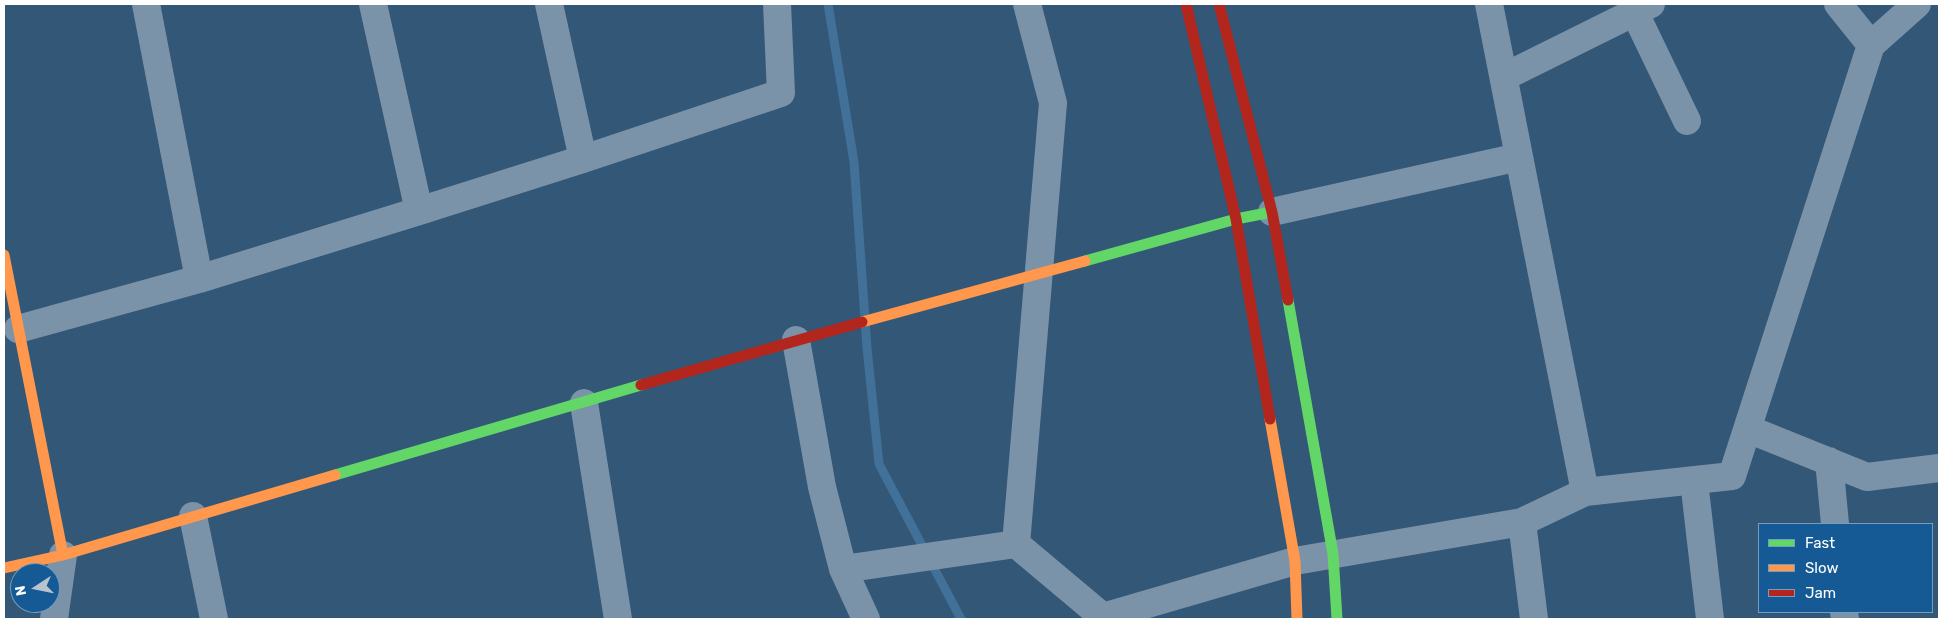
<!DOCTYPE html>
<style>
body{margin:0}
#map{position:relative;width:1943px;height:623px;overflow:hidden;background:#325777;font-family:Rubik,sans-serif}
canvas{display:block}
.frame{position:absolute;inset:0;border:5px solid #fff;pointer-events:none}
.legend{position:absolute;left:1758px;top:523px;width:175px;height:90px;box-sizing:border-box;background:#155a94;border:1px solid #739cbf;margin:0;padding:6px 9px;list-style:none;font-size:15px;color:#fff}
.legend li{display:flex;align-items:center;gap:10px;height:25px}
.legend b{width:25px;border:1px solid #739cbf}
.north{position:absolute;left:10px;top:563px;width:50px;height:50px;box-sizing:border-box;background:#155a94;border:1px solid #739cbf;border-radius:50%;rotate:259deg;font-size:14px;font-weight:700;line-height:20px;text-align:center;color:#fff}
.north::after{content:'';display:block;margin:auto;width:18px;height:22px;background:#b7c4cf;clip-path:polygon(50% 0,100% 100%,50% 72%,0 100%)}
</style>
<div id="map">
<canvas width="1943" height="623"></canvas>
<div class="frame"></div>
<ul class="legend">
<li><b style="height:6px;background:#63d668"></b>Fast</li>
<li><b style="height:6px;background:#ff974d"></b>Slow</li>
<li><b style="height:6px;background:#b3261e"></b>Jam</li>
</ul>
<div class="north">N</div>
</div>
<script>
const g = document.querySelector('canvas').getContext('2d');
g.lineJoin = 'round';
function shape(rows) {
  const path = new Path2D();
  for (const r of rows) {
    path.moveTo(r[0], r[1]);
    for (let i = 2; i < r.length; i += 2) path.lineTo(r[i], r[i + 1]);
  }
  return path;
}
function trace(path, color, width, dash) {
  g.strokeStyle = color;
  g.lineWidth = width;
  g.lineCap = dash ? 'butt' : 'round';
  g.setLineDash(dash || []);
  g.stroke(path);
}
trace(shape([
 [828,4,854,162,867,348,879,464,961,619]
]), '#417099', 9);
trace(shape([
 [146,4,199,279],
 [373,4,419,211],
 [549,4,583,159],
 [1489,4,1585,492],
 [1838,4,1871,45],
 [1635,13,1687,121],
 [1504,77,1651,4],
 [1272,212,1519,157],
 [18,329,199,279,419,211,583,159,781,93,777,4],
 [796,340,822,487,843,569,866,619],
 [584,403,618,619],
 [1748,429,1867,477,1939,468],
 [1829,461,1835,524],
 [1694,481,1710,619],
 [193,516,214,619],
 [1522,522,1534,619],
 [1016,544,1103,617],
 [843,569,1016,544,1053,103,1027,4],
 [1844,612,1845,619],
 [54,619,63,555],
 [1100,619,1103,617,1295,561,1522,522,1585,492,1732,476,1871,45,1917,4]
]), '#7b93a9', 28);
trace(shape([
 [1085,261,1236,219,1272,212],
 [1288,300,1333,554,1337,619],
 [335,475,641,385]
]), '#63d668', 11);
trace(shape([
 [4,255,63,555],
 [862,322,1085,261],
 [1270,419,1295,561,1297,619],
 [4,568,63,555,335,475]
]), '#ff974d', 11);
trace(shape([
 [1186,4,1236,219,1270,419],
 [1219,4,1272,212,1288,300],
 [641,385,862,322]
]), '#b3261e', 11);
</script>
